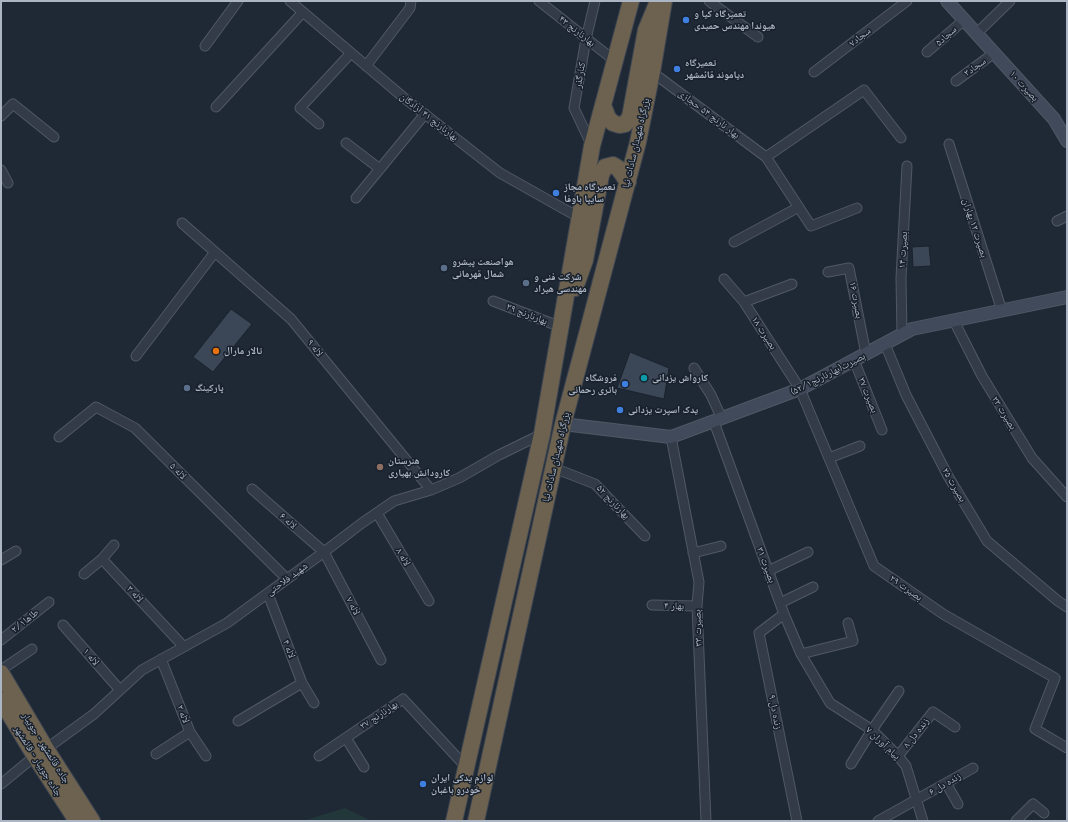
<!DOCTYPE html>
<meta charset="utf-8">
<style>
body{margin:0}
#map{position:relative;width:1068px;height:822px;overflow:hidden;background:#1f2936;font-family:Raleway,sans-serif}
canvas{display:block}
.frame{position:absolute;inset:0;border:2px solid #acb5c4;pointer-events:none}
</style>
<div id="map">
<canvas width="1068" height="822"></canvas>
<div class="frame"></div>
</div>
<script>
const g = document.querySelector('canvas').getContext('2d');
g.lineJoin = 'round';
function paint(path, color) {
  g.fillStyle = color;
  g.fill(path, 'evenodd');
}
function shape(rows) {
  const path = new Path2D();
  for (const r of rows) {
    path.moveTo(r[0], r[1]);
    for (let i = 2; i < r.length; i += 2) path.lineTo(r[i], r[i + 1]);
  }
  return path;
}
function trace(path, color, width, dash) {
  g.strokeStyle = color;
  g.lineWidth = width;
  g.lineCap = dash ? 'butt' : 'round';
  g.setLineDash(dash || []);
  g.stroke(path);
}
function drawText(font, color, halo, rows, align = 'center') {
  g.font = font + ' Raleway,"Noto Naskh Arabic",sans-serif';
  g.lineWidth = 3;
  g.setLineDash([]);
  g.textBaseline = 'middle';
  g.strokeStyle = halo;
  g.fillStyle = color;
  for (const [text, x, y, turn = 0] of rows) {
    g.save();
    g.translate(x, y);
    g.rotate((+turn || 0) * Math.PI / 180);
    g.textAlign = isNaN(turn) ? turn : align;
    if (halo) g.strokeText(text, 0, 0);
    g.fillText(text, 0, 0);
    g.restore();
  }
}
paint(shape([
 [345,808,372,821,306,821,306,820]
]), '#223739');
const building = shape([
 [929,246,931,266,913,267,912,247,929,246],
 [231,309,252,324,213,372,193,357,231,309],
 [630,352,669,368,664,399,617,388,630,352]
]);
paint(building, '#3b4757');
trace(building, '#1a222d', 1);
const street = shape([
 [290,1,403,97,500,173,580,218],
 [539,1,615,61],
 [709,1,758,37],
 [976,34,1010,1],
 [205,46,238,1],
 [927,52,964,20],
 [366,66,410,8,411,1],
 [652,72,766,157,811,226,857,208],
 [814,72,907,1],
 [956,81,994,53],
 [216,107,303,12],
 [1,116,13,104,54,137],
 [319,124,300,108,351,53],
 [346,143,380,169],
 [949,144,1002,311],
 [592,146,574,108,586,39,595,1],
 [766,157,864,90,901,138],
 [1,170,8,183],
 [356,198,425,114],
 [1057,221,1067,216],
 [182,223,291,319,431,490],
 [734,242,799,207],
 [828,272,849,268,866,354],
 [724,279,744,302,800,389,874,566,943,614,1055,678,1035,729,1067,748],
 [493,301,561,327],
 [744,302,792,284],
 [954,321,982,376,1032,458,1067,497],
 [902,335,901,278,907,166],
 [885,344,906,395,948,476,987,541,1058,601,1067,607],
 [136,356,215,252],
 [854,360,882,430],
 [694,368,711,395,722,419],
 [714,422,784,614,801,654,830,703,872,730,898,756,906,766,923,821],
 [59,437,96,407,135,428,287,579],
 [671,437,699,582,697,606,706,821],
 [829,458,860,446],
 [554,468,595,484,645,536],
 [252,489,324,552,381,660],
 [377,513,429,601],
 [693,553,721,546],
 [102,559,114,545],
 [1,560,16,551],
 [768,571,808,552],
 [84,574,102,559,184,647],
 [268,594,302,683,314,703],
 [780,603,813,587],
 [652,605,697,606],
 [784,614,759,633,797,821],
 [63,625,120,690],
 [1,640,49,602],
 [801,654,853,641,848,623],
 [1,670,32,649],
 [238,721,302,683],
 [190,732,206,756],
 [346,738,364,767],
 [46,749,94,714,142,670,227,623,324,552,362,523,394,501,431,490,459,478,499,455,542,434],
 [156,754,190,732,161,659],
 [319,756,403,699,466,767],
 [898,756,933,712,955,727],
 [851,764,872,730,899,691],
 [946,783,958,804],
 [1,784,35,756],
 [878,821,973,768],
 [1016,821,1033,804,1044,813]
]);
const secondary = shape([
 [947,1,1054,119,1067,141],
 [563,424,671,437,800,389,912,329,1067,297]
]);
const highway = shape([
 [603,105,608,118,613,123,619,125,625,124,630,117,646,30,656,6],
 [575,288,585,260,601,175,605,167,613,165,618,168,628,182],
 [1,673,46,749,92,821],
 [1,700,35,756,77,821],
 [454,821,542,434,592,146,631,1],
 [476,821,563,424,638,142,652,72,664,1]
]);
trace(street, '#505865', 11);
trace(secondary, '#505865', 14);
trace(highway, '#3d4551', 18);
trace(street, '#323b47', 9);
trace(secondary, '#404a5a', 12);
trace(highway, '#6d624f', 16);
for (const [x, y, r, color] of [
 [686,20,4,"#3f7fe0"],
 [677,69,4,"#3f7fe0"],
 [556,193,4,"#3f7fe0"],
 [444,268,4,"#5c6f8a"],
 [526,283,4,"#5c6f8a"],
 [216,351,4,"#e8710a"],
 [644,378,4,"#0f9aa8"],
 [625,384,4,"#3f7fe0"],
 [187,388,4,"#5c6f8a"],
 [620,410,4,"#3f7fe0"],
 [380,467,4,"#8d6e63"],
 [423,784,4,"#3f7fe0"]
]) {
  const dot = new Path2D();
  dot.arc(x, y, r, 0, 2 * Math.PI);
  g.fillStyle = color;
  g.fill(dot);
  trace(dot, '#18202b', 1.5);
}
drawText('bold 10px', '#acb5c4', '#18202b', [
 ["تعمیرگاه کیا و",694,14],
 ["هیوندا مهندس حمیدی",694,26],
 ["تعمیرگاه",685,63],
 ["دیاموند قائمشهر",685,75],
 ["تعمیرگاه مجاز",564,187],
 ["سایپا باوفا",564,199],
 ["هواصنعت پیشرو",452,262],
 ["شمال قهرمانی",452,274],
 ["شرکت فنی و",534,277],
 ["مهندسی هیراد",534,289],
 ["تالار مارال",224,351],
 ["فروشگاه",617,378,"right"],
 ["باتری رحمانی",617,390,"right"],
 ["کارواش یزدانی",652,378],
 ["پارکینگ",195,388],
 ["یدک اسپرت یزدانی",628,410],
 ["هنرستان",388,461],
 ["کارودانش بهیاری",388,473],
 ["لوازم یدکی ایران",431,778],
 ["خودرو باغبان",431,790]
], 'left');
drawText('10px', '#acb5c4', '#18202b', [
 ["بهارنارنج ۴۳",577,31,38],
 ["سجاد۵",946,36,-42],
 ["سجاد۷",860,37,-38],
 ["سجاد۳",975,67,-35],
 ["کنارگذر",580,75,-80],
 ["بصیرت ۱۰",1024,86,48],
 ["بهار نارنج ۵۴ حجازی",709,114,37],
 ["بهارنارنج ۴۱ آزادگان",429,117,38],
 ["بزرگراه شهیدان سادات نیا",636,143,-77],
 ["بصیرت ۱۲ بهاران",975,228,72],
 ["بصیرت ۱۴",903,250,-87],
 ["بصیرت ۱۶",856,300,79],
 ["بهارنارنج ۳۹",527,314,21],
 ["بصیرت ۱۸",764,333,57],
 ["لاله ۹",315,348,51],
 ["بصیرت(بهارنارنج۵۲/۱)",828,374,-27],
 ["بصیرت ۲۷",868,395,68],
 ["بصیرت ۲۳",1004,413,58],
 ["بزرگراه شهیدان سادات نیا",556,457,-77],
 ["لاله ۵",178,471,45],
 ["بصیرت ۲۵",954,485,60],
 ["بهارنارنج ۵۲",613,502,46],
 ["لاله ۶",288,521,41],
 ["لاله ۸",403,557,59],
 ["بصیرت ۳۱",766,565,70],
 ["شهید فلاحتی",287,579,-36],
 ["بصیرت ۲۹",906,588,35],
 ["لاله ۳",135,594,47],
 ["لاله ۷",353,606,62],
 ["بهار ۴",674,606,1],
 ["طاها۲/۱",25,621,-39],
 ["بصیرت ۳۳",698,628,-92],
 ["لاله ۴",289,649,69],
 ["لاله ۱",91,657,49],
 ["زنده دل ۹",775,712,79],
 ["لاله ۲",183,714,68],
 ["بهارنارنج ۳۷",379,715,-34],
 ["زنده دل ۸",916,733,-52],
 ["پیام آوران ۷",883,743,43],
 ["جاده قائمشهر - جویبار",46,748,58],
 ["جاده جویبار - قائمشهر",38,761,58],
 ["زنده دل ۶",945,784,-30]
]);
</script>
